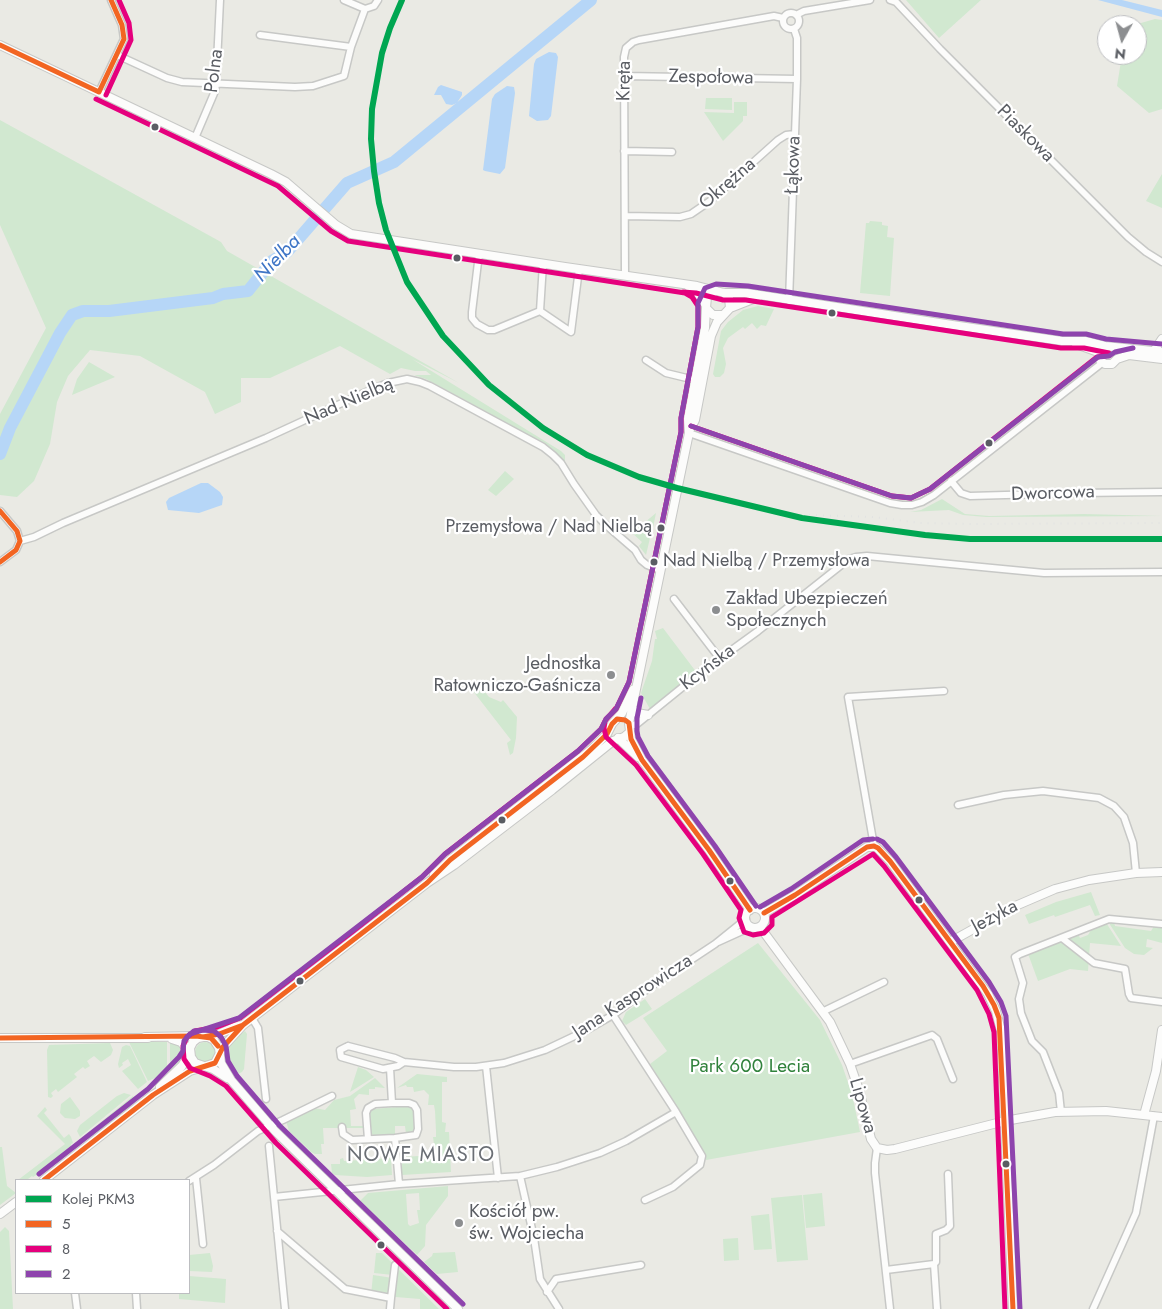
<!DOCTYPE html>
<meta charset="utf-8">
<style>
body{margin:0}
#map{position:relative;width:1162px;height:1309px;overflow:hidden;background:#eaeae4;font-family:Jost,sans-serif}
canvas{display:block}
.legend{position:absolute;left:15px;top:1179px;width:175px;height:115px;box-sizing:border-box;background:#fff;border:1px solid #bdbec1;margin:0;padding:6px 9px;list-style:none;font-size:15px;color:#5a5d63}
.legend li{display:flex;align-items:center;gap:10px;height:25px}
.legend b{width:25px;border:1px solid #bdbec1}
.north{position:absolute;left:1097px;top:15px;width:50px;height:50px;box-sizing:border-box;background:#fff;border:1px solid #bdbec1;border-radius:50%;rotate:187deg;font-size:14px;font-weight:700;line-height:20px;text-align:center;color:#5a5d63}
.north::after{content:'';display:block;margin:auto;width:18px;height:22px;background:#8c8e90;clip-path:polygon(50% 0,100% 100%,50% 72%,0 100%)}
</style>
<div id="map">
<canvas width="1162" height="1309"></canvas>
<ul class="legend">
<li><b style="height:6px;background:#00a651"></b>Kolej PKM3</li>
<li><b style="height:6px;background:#f26522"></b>5</li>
<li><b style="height:6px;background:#e5007d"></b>8</li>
<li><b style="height:6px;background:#8e44ad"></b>2</li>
</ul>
<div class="north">N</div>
</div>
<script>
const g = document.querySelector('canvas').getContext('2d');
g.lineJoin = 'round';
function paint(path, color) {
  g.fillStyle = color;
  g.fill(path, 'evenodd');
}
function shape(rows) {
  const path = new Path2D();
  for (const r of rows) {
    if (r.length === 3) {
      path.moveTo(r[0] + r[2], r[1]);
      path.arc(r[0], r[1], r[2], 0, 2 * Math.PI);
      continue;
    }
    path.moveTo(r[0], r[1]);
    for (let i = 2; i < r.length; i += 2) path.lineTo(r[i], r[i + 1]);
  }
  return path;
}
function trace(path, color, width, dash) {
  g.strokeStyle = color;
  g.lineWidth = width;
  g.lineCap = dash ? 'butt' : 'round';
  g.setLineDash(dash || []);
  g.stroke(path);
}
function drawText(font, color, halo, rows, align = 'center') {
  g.font = font + ' Jost,sans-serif';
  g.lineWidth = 4.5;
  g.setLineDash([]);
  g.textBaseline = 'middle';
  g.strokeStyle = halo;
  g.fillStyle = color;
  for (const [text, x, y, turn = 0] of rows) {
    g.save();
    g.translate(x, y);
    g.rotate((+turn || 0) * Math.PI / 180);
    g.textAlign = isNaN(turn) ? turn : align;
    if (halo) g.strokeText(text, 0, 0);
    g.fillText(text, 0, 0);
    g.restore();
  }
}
paint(shape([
 [906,0,981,0,939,38],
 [1155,19,1162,20,1162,109,1149,113,1117,86,1122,55,1137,55,1137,25,1134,25],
 [706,98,732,98,732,110,705,109],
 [734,102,747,102,747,116,743,116,743,121,723,141,704,112,734,113],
 [0,120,221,242,227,251,459,383,412,359,561,451,565,455,565,464,550,448,527,434,426,379,414,375,431,375,426,371,415,371,401,368,390,374,340,346,270,378,241,378,241,402,215,414,205,392,140,356,90,350,68,376,57,402,50,444,34,481,17,497,0,495,0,414,46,328,0,225],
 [1162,174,1162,208,1146,201],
 [870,221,882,222,882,225,888,226,887,237,894,238,890,296,860,293,866,223,869,223],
 [758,306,774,309,766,326,761,325,757,329,752,323,745,329,743,327,728,338,723,348,726,364,724,373,720,377,715,377,713,374,721,331,728,322,743,310],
 [89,362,115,377,72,395,77,379],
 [505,471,514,479,496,496,488,490],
 [942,499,965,514,989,516,1084,514,1162,516,986,517,963,515,949,510,910,512,921,510],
 [656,513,653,528,651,528,649,532,648,538,650,538,646,555,639,546,642,542,632,533],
 [663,628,697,673,650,709,641,693,652,661,655,639,657,639,655,631],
 [480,686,489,697,501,702,503,700,517,717,516,738,513,753,510,755,507,743,511,740,473,691],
 [1091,892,1100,915,1095,916,1090,905,1055,917,1054,915,1029,924,1025,915,1056,902],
 [1113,918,1115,926,1151,931,1156,923,1162,924,1162,943,1147,939,1146,947,1153,948,1144,955,1134,954,1125,948,1107,920],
 [1105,921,1121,946,1090,943,1088,971,1070,969,1038,981,1027,951,1077,932,1080,938,1088,935,1094,925],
 [758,943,820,1020,842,1065,852,1094,860,1132,706,1160,672,1099,650,1064,667,1051,643,1018],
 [645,999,652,1009,626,1025,622,1021,626,1012],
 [245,1031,247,1034,244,1069,242,1072,234,1076,226,1065,223,1054,229,1043],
 [132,1041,167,1042,167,1073,148,1081,129,1042],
 [170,1042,176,1043,185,1050,186,1054,186,1058,170,1073],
 [205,1052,10],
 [110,1043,113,1050,111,1055,101,1062,94,1056,87,1061,90,1066,85,1069,83,1067,74,1074,77,1077,58,1092,56,1089,51,1093,53,1096,51,1098,48,1097,47,1050,49,1045],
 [126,1045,130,1046,147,1082,138,1089,122,1071,131,1065,128,1059,122,1063,123,1065,119,1068,118,1064,122,1047],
 [358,1067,366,1070,374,1077,350,1092],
 [417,1074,447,1077,447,1082,442,1082,442,1122,446,1123,445,1132,449,1132,451,1172,402,1175,402,1157,419,1156,419,1154,426,1154,432,1150,434,1144,433,1137,436,1137,436,1131,435,1111,434,1105,428,1105,429,1095,424,1090,414,1092,413,1087,407,1087,406,1085,397,1088],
 [375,1078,385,1088,375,1087,375,1089,369,1089,369,1095,359,1094,354,1099,356,1109,350,1110,351,1126,367,1126,367,1128,323,1128,324,1144,321,1144,322,1154,315,1154,311,1152,289,1131,286,1121,314,1108,325,1110,334,1100,350,1096],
 [124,1093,131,1095,80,1137,77,1131,80,1125,117,1096],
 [133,1096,135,1100,133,1105,96,1134,88,1139,81,1138],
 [70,1097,80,1111,80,1116,75,1119,65,1118,60,1113,61,1104],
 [408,1106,412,1109,414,1112,414,1129,412,1133,406,1134,405,1126,395,1126,395,1135,375,1136,370,1133,369,1115,371,1111,374,1109],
 [45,1107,47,1110,44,1113,64,1138,69,1134,71,1137,73,1143,71,1144,71,1150,60,1161,33,1177,32,1176,28,1179,29,1180,18,1180,65,1144,37,1116],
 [0,1147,2,1147,7,1186,16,1193,0,1205],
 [343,1158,344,1161,391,1158,392,1175,367,1177,335,1175,332,1173,331,1164,340,1164,340,1159],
 [448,1186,448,1196,426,1225,425,1246,417,1255,360,1201,368,1193],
 [419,1193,420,1210,417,1210,419,1223,410,1226,408,1224,406,1194],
 [822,1193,825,1226,806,1228,803,1195],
 [802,1195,808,1260,777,1262,771,1198],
 [769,1214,772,1249,754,1250,751,1216],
 [5,1227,9,1231,13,1309,0,1309,0,1232],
 [738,1238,739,1260,724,1261,723,1239],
 [455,1252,458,1272,437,1274,424,1262,432,1256,433,1253],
 [210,1253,213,1266,212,1272,189,1271,189,1255],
 [376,1253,382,1253,439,1309,420,1309,420,1299,371,1295,373,1275,393,1278,393,1275,374,1273],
 [189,1276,226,1279,225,1303,179,1299,179,1293,189,1293]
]), '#d1e8d0');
paint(shape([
 [1098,0,1122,0,1162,10,1162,17],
 [549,52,556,53,558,57,551,116,548,120,537,121,529,116,534,64,536,59],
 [441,85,462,92,462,95,457,103,452,105,446,104,441,95,434,95,438,87],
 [507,86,514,87,515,93,505,168,500,174,485,171,483,170,492,99,495,94],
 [201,483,208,483,220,492,223,497,222,505,199,513,168,510,166,502,169,498]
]), '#b6d6f7');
trace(shape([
 [0,454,10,428,60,333,72,315,83,311,109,311,213,298,223,294,248,291,272,261,287,252,347,183,394,162,591,0]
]), '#b6d6f7', 12);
const minor = shape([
 [344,0,365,9],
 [890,0,896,2,940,49,1128,237,1146,252,1162,262],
 [791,21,8],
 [796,15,804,11,870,0],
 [260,35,351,47],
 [117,55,167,78,182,82,295,87,313,86,344,76,351,47,365,9,374,6,378,0],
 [624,76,797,79],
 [99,92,124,39,122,25,111,0],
 [195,138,215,91,216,84,220,0],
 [624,151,672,152],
 [625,216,680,217,691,214,710,201,778,140,786,135,795,134],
 [479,254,472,312,472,318,477,324,488,330,494,330,540,311],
 [625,276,624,57,626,48,633,42,639,40,774,16,783,18],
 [789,301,797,79,797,38,794,29],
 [540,311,571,332,579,269],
 [540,311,543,264],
 [646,360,666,373,695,380],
 [689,433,890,503,902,505,912,505,922,502,934,495,1102,363],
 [951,481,961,493,970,496,1076,493,1162,492],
 [0,511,17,531,20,541,16,550,0,562],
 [20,541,34,537,63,523,266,438,368,391,388,383,407,379,420,382,430,386,543,447,553,455,561,463,574,484,596,515,606,525,635,550,641,560,647,565,660,570],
 [674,599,720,659],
 [630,726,637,724,700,673,758,631,849,559,856,557,867,556,1044,573,1162,572],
 [958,805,1004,795,1043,791,1099,798,1114,806,1124,817,1133,843,1136,873],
 [874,846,848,697,944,691],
 [1062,938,1094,963,1125,969,1129,994,1131,998,1162,1002],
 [718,942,751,927],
 [824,1011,884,982],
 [613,1015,676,1112,702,1156,700,1165,673,1187,645,1200],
 [252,1018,258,1028,266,1099],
 [348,1046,395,1058,404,1062,398,1066,383,1069,341,1057,340,1050,348,1046],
 [404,1062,454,1067,476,1067,504,1063,545,1050,583,1032,613,1015,650,987,715,944,746,919],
 [850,1064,932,1035,937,1039,953,1079],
 [486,1066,498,1178],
 [392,1103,409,1103,414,1105,417,1110,418,1129,416,1135,395,1138],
 [1061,1112,1059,1093,1043,1052,1032,1041,1021,1013,1019,999,1023,983,1015,957,1020,954,1109,919,1162,924],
 [342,1127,343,1134,352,1140,395,1138,399,1184],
 [368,1139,366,1113,368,1108,375,1104,392,1103,390,1068],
 [269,1146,285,1309],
 [877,1148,875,1163,875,1173,890,1309],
 [520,1176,534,1238,540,1279,559,1309],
 [196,1178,203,1244],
 [189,1181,214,1165,258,1131,283,1120,332,1096],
 [274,1197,399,1184,520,1176,557,1167,600,1153,626,1141,676,1112],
 [277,1231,345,1289,391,1298,390,1309],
 [934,1264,937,1309],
 [886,1270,934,1264,936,1262,936,1234,946,1230,950,1226,948,1174],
 [547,1292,556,1279,641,1265],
 [75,1293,77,1309],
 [136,1293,137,1309],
 [391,1298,395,1265],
 [1093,1309,1136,1213,1154,1116]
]);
const tertiary = shape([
 [0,45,271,174,286,182,336,225,351,234,565,267,697,286,724,293,747,293,952,325,1062,341,1085,341,1105,346,1162,352],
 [688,286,697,292,705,304],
 [716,291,707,297,706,308,713,315,723,315],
 [706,308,705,328,688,419,689,433,629,723,631,739,642,760,709,850,750,910],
 [730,308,758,297],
 [1076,344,1098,352],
 [1154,351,1162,339],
 [1098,352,1100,360,1105,364,1112,364,1117,359,1129,355,1162,359],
 [689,431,695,420,711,336,717,322,730,308,729,298,724,293],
 [631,707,637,713,648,715],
 [618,738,638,757],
 [434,875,450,860,591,750,607,734,612,724,622,713,633,690],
 [755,918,10],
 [764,913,795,895,867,847,876,847,890,861,988,994,996,1011,1001,1031,1013,1309],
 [760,927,830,1022,850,1064,859,1090,871,1139,877,1148,887,1150,895,1149,1005,1121,1055,1112,1106,1111,1162,1117],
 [950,942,1013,907,1055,889,1089,880,1136,873,1162,872],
 [145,1037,196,1036,208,1037,214,1040,219,1048,221,1063,231,1080,275,1131,458,1309],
 [0,1038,148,1038],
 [172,1039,181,1042,190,1052],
 [227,1078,213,1069,195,1063,191,1057,190,1048,193,1042,198,1038,219,1034,235,1027,243,1025],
 [160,1087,182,1066,190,1053],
 [1144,1115,1156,1071,1162,1030],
 [44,1180,153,1095,190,1071,215,1063,223,1047,243,1025,427,883,454,865,552,790,613,741,624,737,630,732],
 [0,1214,16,1202]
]);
trace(minor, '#c7c8c6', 9);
trace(tertiary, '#c7c8c6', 10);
trace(minor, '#fcfcfb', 6);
trace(tertiary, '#fcfcfb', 8);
trace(shape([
 [809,515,874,517,920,523,975,524,1162,523]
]), '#e2e3e2', 2, [1, 6]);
trace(shape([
 [0,45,99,92],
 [99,92,124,39,122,25,111,0],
 [0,511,17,531,20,541,16,550,0,562],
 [874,846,878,848,890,861,983,986,994,1005,999,1018,1013,1309],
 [764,913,795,895,867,847,874,846],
 [203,1037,219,1034,243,1025,427,883,450,860,583,757,607,734,612,724,617,719,625,720,629,723,631,739,642,760,709,850,750,910],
 [0,1038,196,1036,211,1038,218,1046],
 [44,1180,153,1095,190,1071,215,1063,223,1047,243,1025]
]), '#f26522', 5);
trace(shape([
 [106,95,131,40,129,23,119,0],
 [96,99,278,186,331,231,348,241,685,293,692,297,698,306,698,327,681,418,681,432,629,682,616,709,606,719,601,729,578,751,445,854,422,877,352,932,240,1018,217,1027,195,1031,187,1037,183,1046,184,1059,190,1068,210,1076,226,1086,276,1143,447,1309],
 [683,292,696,293,723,300,746,300,1061,348,1084,348,1109,353,1110,355,1097,357,930,489,911,498,892,496,691,426],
 [615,709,605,721,604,728,606,737,636,765,703,854,741,910,739,918,744,932,753,935,764,933,772,925,772,917,873,854,884,866,977,990,989,1014,994,1032,1005,1309]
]), '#e5007d', 5);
trace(shape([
 [691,426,892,496,911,498,930,489,1098,357,1109,356,1115,352,1133,348],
 [641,698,637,718,637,731,638,737,648,756,715,846,756,906],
 [877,839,883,842,896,857,989,982,1001,1002,1006,1016,1020,1309],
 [760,907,791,889,863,840,873,839],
 [187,1037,194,1031,203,1030,214,1031,221,1037,226,1046,228,1061,237,1076,280,1126,463,1304],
 [39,1174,148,1089,179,1057,183,1051,184,1041,190,1034,239,1018,422,877,445,854,578,751,601,729,606,719,616,709,629,682,681,432,681,418,698,327,698,303,705,288,716,284,748,286,1063,334,1086,334,1106,339,1162,344]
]), '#8e44ad', 5);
trace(shape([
 [402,0,390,28,382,53,372,109,371,139,374,171,379,203,386,230,407,282,443,336,489,385,543,428,587,455,639,477,677,488,802,518,925,535,970,539,1162,539]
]), '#00a651', 6);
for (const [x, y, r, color] of [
 [155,127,4.5,"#5a5d63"],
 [457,258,4.5,"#5a5d63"],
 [832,313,4.5,"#5a5d63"],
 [989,443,4.5,"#5a5d63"],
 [661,528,4.5,"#5a5d63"],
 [654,562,4.5,"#5a5d63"],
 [716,610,5,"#8c8e90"],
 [611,675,5,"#8c8e90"],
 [502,820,4.5,"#5a5d63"],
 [730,881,4.5,"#5a5d63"],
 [919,900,4.5,"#5a5d63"],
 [300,981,4.5,"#5a5d63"],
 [1006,1164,4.5,"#5a5d63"],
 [459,1223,5,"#8c8e90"],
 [381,1245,4.5,"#5a5d63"]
]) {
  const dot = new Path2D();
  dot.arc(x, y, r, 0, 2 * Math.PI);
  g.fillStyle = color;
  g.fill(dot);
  trace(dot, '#fff', 2);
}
drawText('18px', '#5a5d63', '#fff', [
 ["Przemysłowa / Nad Nielbą",652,528],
 ["Nad Nielbą / Przemysłowa",663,562,"left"]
], 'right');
drawText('19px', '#5a5d63', '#fff', [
 ["Polna",215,71,-83],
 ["Zespołowa",711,78,1],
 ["Kręta",625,81,-89],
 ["Piaskowa",1025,134,45],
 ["Łąkowa",794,165,-88],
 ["Okrężna",728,184,-41],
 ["Nad Nielbą",349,402,-23],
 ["Dworcowa",1053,494,-2],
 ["Kcyńska",708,668,-37],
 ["Jeżyka",995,917,-28],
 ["Jana Kasprowicza",633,997,-33],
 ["Lipowa",862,1106,74]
]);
drawText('19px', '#5a5d63', '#fff', [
 ["Zakład Ubezpieczeń",726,599],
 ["Społecznych",726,621],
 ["Jednostka",601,664,"right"],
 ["Ratowniczo-Gaśnicza",601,686,"right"],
 ["Kościół pw.",469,1212],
 ["św. Wojciecha",469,1234]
], 'left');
drawText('19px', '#31823c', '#fff', [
 ["Park 600 Lecia",750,1067]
]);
drawText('italic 20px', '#3e75c6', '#fff', [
 ["Nielba",278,259,-46]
]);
g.letterSpacing = '1px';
drawText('20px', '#6b6f75', '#fff', [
 ["NOWE MIASTO",421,1156]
]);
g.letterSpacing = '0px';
</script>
